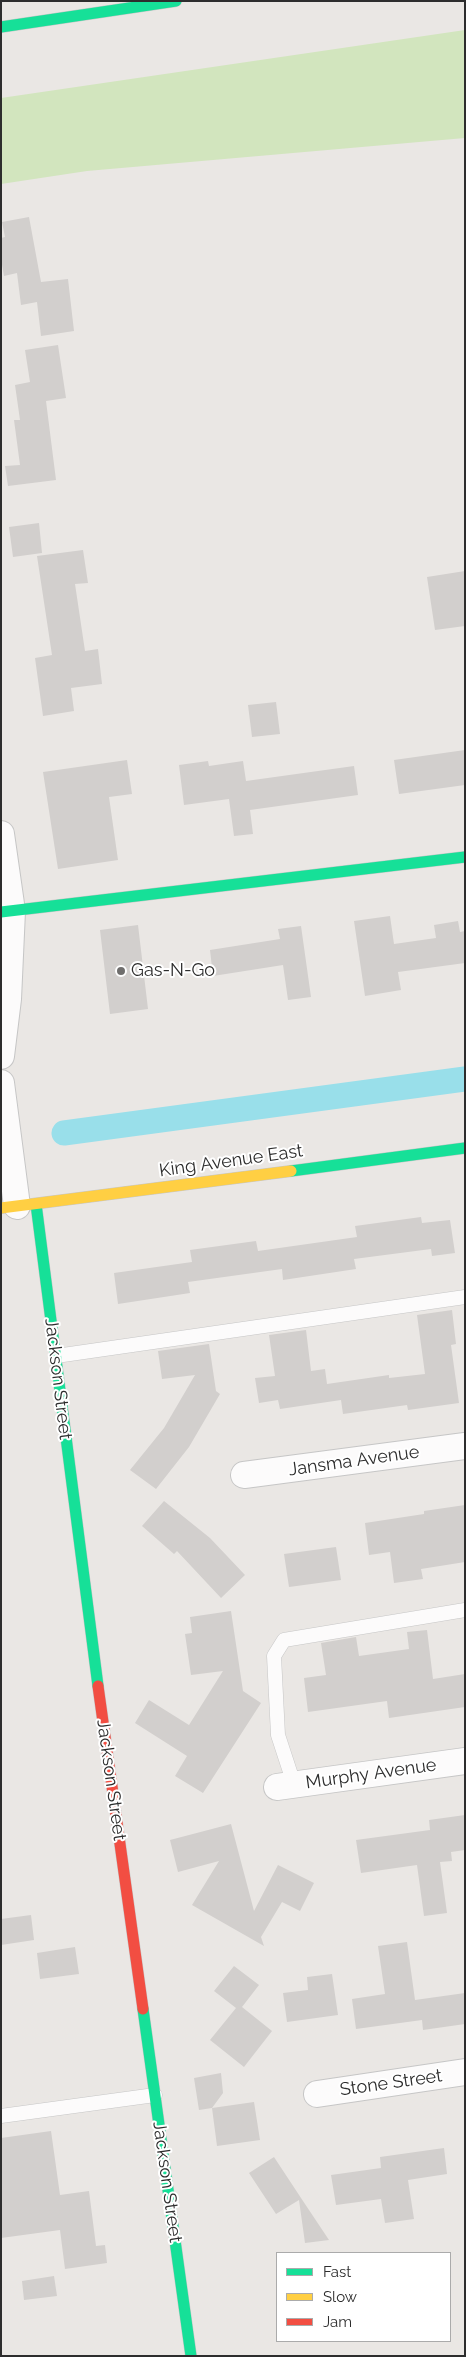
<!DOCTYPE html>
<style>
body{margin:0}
#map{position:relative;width:466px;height:2357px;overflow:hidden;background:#eae7e4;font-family:Raleway,sans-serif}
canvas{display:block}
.frame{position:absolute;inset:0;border:2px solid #2d2d2d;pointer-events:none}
.legend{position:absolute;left:276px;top:2252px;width:175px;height:90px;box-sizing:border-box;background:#fff;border:1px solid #ababab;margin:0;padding:6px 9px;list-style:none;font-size:15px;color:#2d2d2d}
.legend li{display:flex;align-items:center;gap:10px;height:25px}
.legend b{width:25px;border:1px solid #ababab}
</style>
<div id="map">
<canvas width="466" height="2357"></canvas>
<div class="frame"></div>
<ul class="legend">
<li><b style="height:6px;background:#16e098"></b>Fast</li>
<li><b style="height:6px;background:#ffcf43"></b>Slow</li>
<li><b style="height:6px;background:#f24e42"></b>Jam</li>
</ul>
</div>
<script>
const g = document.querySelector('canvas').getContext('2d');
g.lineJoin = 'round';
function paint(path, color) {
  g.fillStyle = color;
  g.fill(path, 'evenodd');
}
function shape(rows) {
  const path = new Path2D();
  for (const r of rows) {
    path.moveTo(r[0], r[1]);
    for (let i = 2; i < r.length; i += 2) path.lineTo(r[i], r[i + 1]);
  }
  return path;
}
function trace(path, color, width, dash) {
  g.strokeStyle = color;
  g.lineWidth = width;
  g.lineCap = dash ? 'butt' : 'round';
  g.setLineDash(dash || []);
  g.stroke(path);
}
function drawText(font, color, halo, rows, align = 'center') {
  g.font = font + ' Raleway,sans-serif';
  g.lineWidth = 4;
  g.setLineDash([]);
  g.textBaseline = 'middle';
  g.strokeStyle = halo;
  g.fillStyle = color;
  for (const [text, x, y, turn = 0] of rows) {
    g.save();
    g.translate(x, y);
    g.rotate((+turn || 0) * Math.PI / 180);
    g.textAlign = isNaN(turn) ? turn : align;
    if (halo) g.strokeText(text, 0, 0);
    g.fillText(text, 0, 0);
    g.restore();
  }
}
paint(shape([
 [465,30,465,138,87,171,1,184,1,98]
]), '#d2e5be');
trace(shape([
 [64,1133,465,1079]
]), '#99dfea', 25);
paint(shape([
 [29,217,41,282,68,279,74,331,41,336,37,302,21,305,17,273,4,276,1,259,1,238,5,237,2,222],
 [58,345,66,398,46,401,56,480,8,486,5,466,20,465,14,420,20,420,15,385,30,382,25,350],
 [39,523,42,553,13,557,9,527],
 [83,550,88,583,75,584,85,651,98,649,102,684,71,688,74,711,43,716,35,658,52,655,37,556],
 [465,571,465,626,435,630,427,577],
 [276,702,280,734,252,737,248,705],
 [465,750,465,785,399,794,394,760],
 [127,760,132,794,109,797,118,860,58,869,43,772],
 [208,761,209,766,243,761,246,781,354,766,358,795,250,810,253,834,234,836,229,799,184,805,179,765],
 [390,916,394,944,436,938,434,925,458,921,460,932,465,931,465,963,398,972,401,990,365,996,354,921],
 [138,925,148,1009,110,1014,100,930],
 [301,926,311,997,288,1000,283,965,213,976,210,950,280,939,278,929],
 [421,1217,422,1223,450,1220,455,1253,432,1256,431,1249,354,1259,356,1269,283,1280,282,1269,188,1282,190,1293,118,1304,114,1273,192,1262,190,1250,256,1241,258,1251,357,1237,355,1226],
 [452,1310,456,1344,451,1345,459,1403,408,1410,407,1405,343,1414,341,1400,280,1409,278,1400,259,1403,255,1378,275,1376,269,1335,306,1330,311,1371,325,1369,327,1384,389,1375,389,1378,425,1374,417,1315],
 [209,1344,216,1391,220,1394,189,1447,156,1489,130,1470,164,1428,195,1375,162,1379,158,1351],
 [164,1501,210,1538,245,1575,221,1598,177,1551,174,1554,142,1526],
 [465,1505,465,1562,421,1569,423,1579,394,1583,390,1552,369,1555,365,1523,424,1514,424,1511],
 [336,1547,341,1580,289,1587,284,1554],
 [231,1611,243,1691,261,1703,203,1793,175,1776,187,1756,135,1723,149,1700,189,1725,223,1671,191,1675,185,1634,192,1633,190,1617],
 [427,1630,433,1679,465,1674,465,1707,389,1718,387,1701,308,1712,304,1678,326,1675,321,1643,356,1637,359,1656,409,1649,407,1632],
 [465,1815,465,1850,451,1852,452,1861,440,1862,447,1913,424,1916,417,1865,361,1873,356,1840,430,1830,429,1820],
 [231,1824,254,1911,278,1865,314,1883,300,1911,282,1902,261,1937,264,1946,192,1905,219,1861,178,1872,170,1840],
 [31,1915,34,1940,1,1945,1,1919],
 [407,1942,415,2000,465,1993,465,2024,423,2030,422,2020,356,2029,352,1999,385,1994,378,1946],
 [75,1947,79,1974,40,1979,37,1953],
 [234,1966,259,1985,242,2007,272,2031,244,2067,210,2040,236,2008,214,1991],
 [332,1974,338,2015,287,2022,283,1993,308,1990,307,1977],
 [221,2073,223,2093,212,2108,254,2102,260,2140,217,2146,212,2108,199,2110,194,2078],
 [51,2131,60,2195,89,2191,96,2246,105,2245,107,2263,65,2269,60,2230,1,2238,1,2138],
 [444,2148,447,2174,408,2180,414,2219,385,2223,381,2199,336,2205,331,2175,381,2168,380,2157],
 [274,2157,301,2198,329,2240,305,2243,299,2200,276,2214,249,2173],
 [54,2276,57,2296,24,2300,22,2281]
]), '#d2cfcd');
const lane = shape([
 [56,1356,465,1297],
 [294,1784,278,1735,274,1656,284,1640,465,1610],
 [1,2116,155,2095]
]);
const street = shape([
 [1,834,12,911,8,999,1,1056],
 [1,1083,17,1206],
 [244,1475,465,1446],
 [277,1787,465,1761],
 [317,2094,465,2072]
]);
const fast = shape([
 [1,27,176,1],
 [1,912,465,857],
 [291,1171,465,1148],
 [36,1204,98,1686],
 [143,2009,191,2356]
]);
const slow = shape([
 [1,1208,291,1171]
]);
const jam = shape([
 [98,1686,143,2009]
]);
trace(lane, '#c6c6c6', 15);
trace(street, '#c6c6c6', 28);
trace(fast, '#c6c6c6', 12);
trace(slow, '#c6c6c6', 12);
trace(jam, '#c6c6c6', 12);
trace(lane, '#fcfbfb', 14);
trace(street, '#fcfbfb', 26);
trace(fast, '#16e098', 11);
trace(slow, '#ffcf43', 11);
trace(jam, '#f24e42', 11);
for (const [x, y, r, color] of [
 [121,971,5,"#6f6e6d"]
]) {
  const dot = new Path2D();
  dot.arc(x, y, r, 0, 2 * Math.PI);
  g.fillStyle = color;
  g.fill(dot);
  trace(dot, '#fff', 2);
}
drawText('18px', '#2d2d2d', '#fff', [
 ["Gas-N-Go",131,971]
], 'left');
drawText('18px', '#2d2d2d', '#fff', [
 ["King Avenue East",231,1161,-8],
 ["Jackson Street",58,1379,83],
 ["Jansma Avenue",354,1461,-8],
 ["Murphy Avenue",371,1774,-8],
 ["Jackson Street",111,1780,82],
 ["Stone Street",391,2083,-8],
 ["Jackson Street",167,2182,82]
]);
</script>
